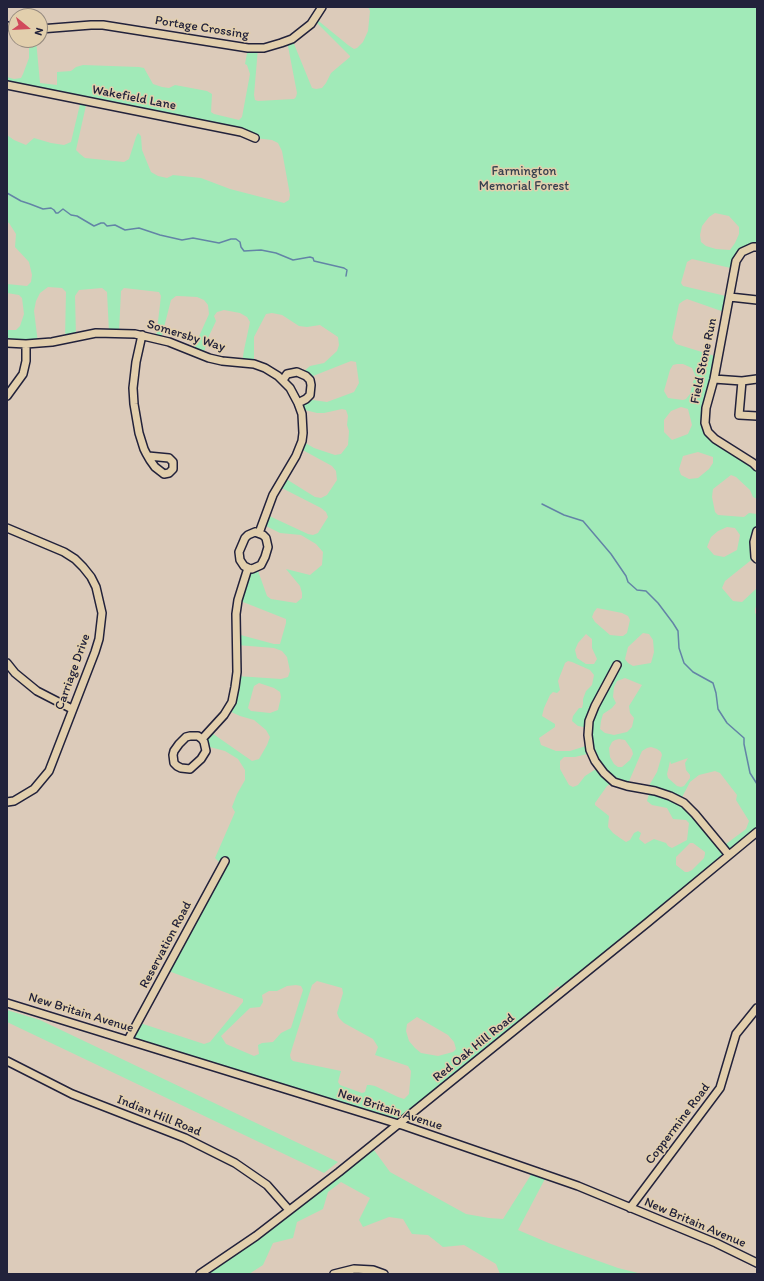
<!DOCTYPE html>
<style>
body{margin:0}
#map{position:relative;width:764px;height:1281px;overflow:hidden;background:#dccbba;font-family:Itim,sans-serif}
canvas{display:block}
.frame{position:absolute;inset:0;border:8px solid #22223b;pointer-events:none}
.north{position:absolute;left:8px;top:8px;width:40px;height:40px;box-sizing:border-box;background:#e2cfad;border:1px solid #958a7f;border-radius:50%;rotate:108deg;font-size:11px;font-weight:700;line-height:16px;text-align:center;color:#22223b}
.north::after{content:'';display:block;margin:auto;width:14px;height:18px;background:#d1495b;clip-path:polygon(50% 0,100% 100%,50% 72%,0 100%)}
</style>
<div id="map">
<canvas width="764" height="1281"></canvas>
<div class="frame"></div>
<div class="north">N</div>
</div>
<script>
const g = document.querySelector('canvas').getContext('2d');
g.lineJoin = 'round';
function paint(path, color) {
  g.fillStyle = color;
  g.fill(path, 'evenodd');
}
function shape(rows) {
  const path = new Path2D();
  for (const r of rows) {
    path.moveTo(r[0], r[1]);
    for (let i = 2; i < r.length; i += 2) path.lineTo(r[i], r[i + 1]);
  }
  return path;
}
function trace(path, color, width, dash) {
  g.strokeStyle = color;
  g.lineWidth = width;
  g.lineCap = dash ? 'butt' : 'round';
  g.setLineDash(dash || []);
  g.stroke(path);
}
function drawText(font, color, halo, rows, align = 'center') {
  g.font = font + ' Itim,sans-serif';
  g.lineWidth = 3;
  g.setLineDash([]);
  g.textBaseline = 'middle';
  g.strokeStyle = halo;
  g.fillStyle = color;
  for (const [text, x, y, turn = 0] of rows) {
    g.save();
    g.translate(x, y);
    g.rotate((+turn || 0) * Math.PI / 180);
    g.textAlign = isNaN(turn) ? turn : align;
    if (halo) g.strokeText(text, 0, 0);
    g.fillText(text, 0, 0);
    g.restore();
  }
}
paint(shape([
 [368,7,757,7,757,247,742,252,735,269,692,259,687,262,681,283,683,286,730,297,727,313,687,299,683,301,679,304,672,338,676,344,718,357,706,408,708,432,757,467,757,499,753,497,750,490,736,477,731,475,713,489,712,497,715,512,718,515,744,517,749,513,757,514,755,557,725,581,722,588,733,601,742,602,757,588,757,604,755,609,755,613,757,615,757,832,563,991,558,986,548,994,553,999,398,1124,128,1040,137,1022,204,1044,210,1042,243,1002,243,999,166,970,222,865,215,858,235,812,232,807,237,794,245,780,245,770,238,759,225,751,206,746,204,742,209,731,252,761,259,759,267,745,270,737,266,730,254,720,240,716,227,710,237,676,281,679,288,677,290,671,287,657,282,651,274,648,237,645,237,634,274,644,280,644,286,623,286,619,238,600,248,568,257,568,267,596,271,599,296,603,302,598,302,593,300,586,286,569,310,575,322,565,323,552,316,544,301,535,280,533,262,524,265,514,308,534,313,535,318,533,328,517,326,512,321,508,278,486,283,477,315,497,321,498,327,495,337,480,336,471,332,466,299,448,302,441,314,448,335,455,341,454,348,445,349,431,347,425,348,416,346,410,342,409,324,413,317,413,301,409,298,403,306,399,327,402,354,392,359,383,356,362,351,361,308,378,302,373,310,366,324,363,337,351,339,345,338,337,320,325,307,327,299,326,282,315,272,313,266,314,254,337,254,364,242,363,244,350,250,322,247,317,240,313,224,310,217,312,214,316,216,321,208,338,203,356,192,352,209,314,208,305,204,300,197,297,179,296,176,296,171,300,161,339,156,338,161,296,159,292,124,288,121,291,119,332,109,332,107,292,102,288,79,290,75,296,76,337,65,339,66,292,62,288,48,287,40,293,36,301,34,311,38,343,7,343,7,330,16,330,20,326,24,314,22,298,19,295,7,293,7,284,27,286,31,282,32,275,29,262,15,247,16,234,9,223,7,222,7,135,14,140,26,145,34,138,51,143,64,145,71,142,81,100,7,85,7,77,14,79,21,78,23,74,29,58,29,40,36,40,40,83,57,85,57,72,71,71,76,67,83,65,139,67,144,68,153,84,162,87,169,88,175,85,207,91,212,94,211,112,214,114,239,120,242,117,250,74,247,65,245,64,248,48,258,48,254,95,255,100,258,101,294,99,296,97,297,93,287,41,292,39,312,88,316,89,322,88,326,83,331,73,350,57,350,56,314,20,315,18,348,45,354,49,357,48,363,42,368,31,370,11],
 [87,101,255,138,272,140,278,143,282,151,290,195,289,200,284,203,230,189,201,178,173,175,167,178,158,176,151,172,142,150,141,136,138,133,136,137,129,159,124,162,85,158,80,154,76,150],
 [715,213,729,216,739,227,739,234,735,243,730,250,716,249,706,246,701,242,700,235,702,226,709,217],
 [677,364,683,364,692,368,695,375,690,394,686,399,683,400,668,398,664,391,670,370,673,365],
 [681,407,688,409,692,425,688,434,672,440,664,432,664,420,671,411],
 [698,452,713,457,713,463,709,469,698,478,689,479,681,475,679,469,683,456],
 [727,527,735,528,740,535,737,550,724,557,714,555,707,547,711,537,718,531],
 [597,608,622,613,628,616,630,620,627,633,623,636,620,636,610,635,595,622,592,617,594,612],
 [643,633,649,634,653,640,654,652,651,663,633,666,628,663,625,659,628,647],
 [586,634,592,639,592,648,597,659,594,664,586,664,577,658,575,650,578,643],
 [568,661,572,662,590,670,594,675,592,685,586,691,583,699,583,704,582,708,579,708,573,716,572,721,578,726,589,728,589,745,570,751,556,751,541,745,539,738,555,727,555,724,542,716,544,708,550,695,553,692,557,693,560,690,558,681,565,663],
 [625,678,642,685,629,706,630,713,634,718,632,727,627,732,614,735,605,733,600,729,601,721,603,714,612,708,616,703,613,697,614,687,617,681],
 [259,683,274,688,280,692,281,697,278,710,270,713,251,711,248,708,254,686],
 [619,739,625,740,632,750,633,754,630,760,622,767,618,767,614,764,610,757,609,748,612,742,615,740],
 [651,747,657,749,661,752,662,755,657,772,647,789,650,790,647,801,652,805,667,808,673,819,686,820,689,823,687,840,672,848,668,846,666,843,654,839,645,844,639,839,641,833,638,831,634,833,630,840,626,842,620,838,613,833,608,827,609,816,595,805,595,803,607,786,614,782,627,786,642,751,647,748],
 [591,753,599,767,585,776,578,785,573,787,569,785,560,769,560,761,564,757,575,757],
 [688,758,685,763,686,770,690,775,690,778,684,786,681,787,677,786,668,778,667,774,668,770,670,761,671,764],
 [715,771,720,773,737,795,736,800,749,821,746,829,722,847,680,801,690,782,699,775],
 [690,843,693,843,705,852,705,854,704,858,692,870,688,872,685,872,676,865,676,857],
 [317,981,342,988,343,993,337,1013,339,1018,344,1023,373,1039,378,1047,375,1055,408,1066,411,1071,409,1094,404,1099,398,1097,375,1086,370,1085,367,1085,365,1092,362,1093,340,1085,338,1082,341,1071,293,1061,291,1059,290,1055,312,985],
 [296,985,301,986,303,990,291,1028,281,1033,273,1042,262,1043,258,1045,259,1054,254,1056,226,1044,221,1036,250,1008,260,1007,263,1002,262,995,269,991,277,991,287,986],
 [417,1017,448,1035,454,1042,456,1049,453,1052,438,1056,421,1053,415,1048,409,1041,406,1031,407,1024],
 [7,1010,40,1020,338,1162,324,1173,7,1022],
 [371,1146,390,1172,466,1214,489,1218,503,1219,534,1170,547,1175,518,1230,551,1244,618,1268,642,1274,500,1274,496,1264,464,1245,443,1247,428,1235,412,1234,403,1219,389,1217,363,1227,359,1220,370,1198,341,1182,328,1192,323,1209,297,1222,293,1238,273,1243,263,1265,249,1274,200,1274]
]), '#a1eab8');
trace(shape([
 [7,193,21,201,30,204,43,209,51,208,54,210,56,213,58,213,63,209,71,215,77,216,94,226,101,223,104,223,107,226,115,225,125,230,139,228,160,235,182,240,193,238,219,243,231,239,236,239,240,242,241,247,244,251,261,250,276,253,293,260,310,257,313,258,314,261,344,268,347,270,346,276],
 [542,504,564,515,583,521,611,554,626,576,628,582,637,590,646,591,658,603,673,623,678,631,679,648,684,663,693,672,713,683,716,693,718,709,727,723,744,738,744,744,750,773,757,784]
]), '#6384a6', 1.5);
const minor = shape([
 [7,26,16,27],
 [40,29,91,25,103,25,248,48,264,48,281,43,292,39,311,24,322,7],
 [7,85,241,132,255,138],
 [757,247,753,247,742,252,736,261,714,379,706,408,705,423,708,432,715,439,753,463,757,467],
 [730,297,757,300],
 [142,335,136,362,133,388,134,404,139,433,144,449,146,453,150,460,155,467,164,474,169,473,173,469,173,462,169,458,148,456],
 [7,343,26,344,52,342,96,333,135,334,169,342,209,358,222,361,254,364,265,368,278,376,290,388,298,403,302,414,303,433,302,441,296,456,273,495,259,533],
 [714,379,742,381,757,379],
 [283,380,287,374,297,372,306,376,310,380,311,385,310,395,306,399,298,403],
 [742,381,739,415,757,416],
 [7,396,23,374,26,361,26,344],
 [7,528,64,552,75,559,83,567,91,577,96,587,102,613,99,639,95,652,49,771,34,789,14,801,7,802],
 [757,531,754,542,755,557,757,559],
 [255,532,263,535,266,538,268,547,265,557,261,565,252,569,248,568,244,566,240,560,239,552,245,538,248,535,255,532],
 [7,663,15,673,37,691,72,709],
 [617,665,595,706,589,721,588,735,590,750,595,761,604,773,614,782,627,786,655,791,670,796,684,803,695,814,729,855],
 [202,739,204,742,206,751,201,759,190,769,181,768,177,766,174,763,173,755,174,751,179,744,186,737,190,736,198,736,202,739,224,715,232,702,235,687,237,672,236,614,238,600,248,568],
 [7,1003,405,1126,578,1186,716,1243,757,1263],
 [128,1040,225,861],
 [7,1061,72,1094,185,1138,235,1163,267,1185,289,1210],
 [630,1208,720,1088,736,1034,757,1008],
 [200,1274,256,1236,339,1172,647,923,757,832],
 [334,1274,354,1269,373,1270,384,1274]
]);
trace(minor, '#22223b', 10);
trace(minor, '#e2cfad', 7);
drawText('13px', '#22223b', '#e2cfad', [
 ["Portage Crossing",202,28,9],
 ["Wakefield Lane",134,98,11],
 ["Somersby Way",186,336,17],
 ["Field Stone Run",704,361,-78],
 ["Carriage Drive",73,672,-70],
 ["Reservation Road",166,945,-62],
 ["New Britain Avenue",81,1013,17],
 ["Red Oak Hill Road",474,1048,-39],
 ["New Britain Avenue",390,1110,18],
 ["Indian Hill Road",159,1116,22],
 ["Coppermine Road",678,1124,-53],
 ["New Britain Avenue",695,1223,23]
]);
drawText('13px', '#35404e', '#e2cfad', [
 ["Farmington",524,172],
 ["Memorial Forest",524,187]
]);
</script>
